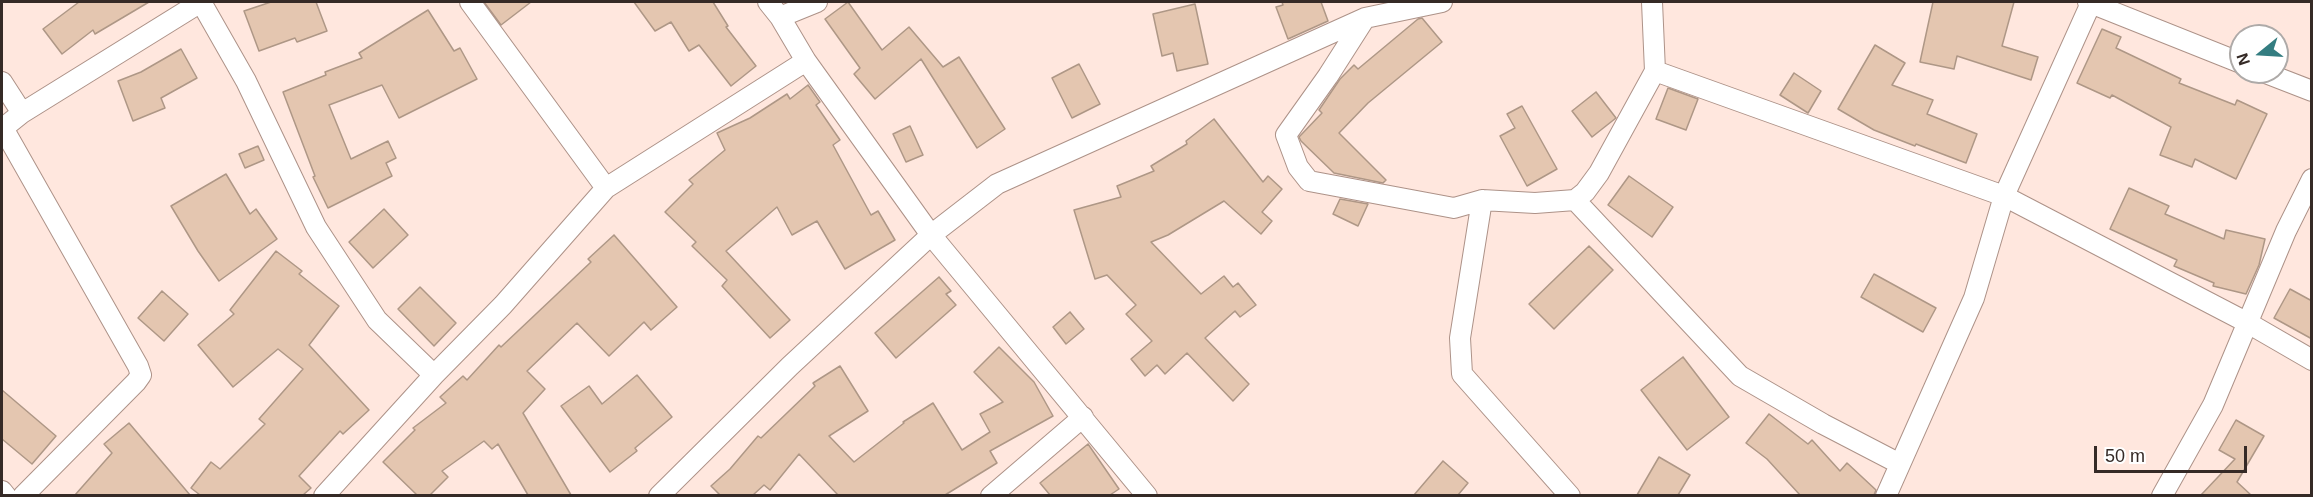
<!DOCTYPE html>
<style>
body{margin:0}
#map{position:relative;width:2313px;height:497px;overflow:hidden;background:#ffe7de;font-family:Helvetica,sans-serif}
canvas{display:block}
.frame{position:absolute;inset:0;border:3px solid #352a26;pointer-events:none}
.north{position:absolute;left:2229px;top:24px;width:60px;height:60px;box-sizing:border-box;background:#fff;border:2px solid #aeaaa8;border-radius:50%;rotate:252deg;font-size:16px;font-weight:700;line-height:24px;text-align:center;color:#352a26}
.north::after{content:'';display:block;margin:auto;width:21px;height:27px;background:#347d81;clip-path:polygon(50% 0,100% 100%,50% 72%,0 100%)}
.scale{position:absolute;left:2094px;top:446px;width:153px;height:27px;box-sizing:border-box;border:3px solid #352a26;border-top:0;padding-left:8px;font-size:18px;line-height:21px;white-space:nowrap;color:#352a26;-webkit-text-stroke:4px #fff;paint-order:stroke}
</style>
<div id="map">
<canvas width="2313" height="497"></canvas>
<div class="frame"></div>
<div class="north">N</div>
<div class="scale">50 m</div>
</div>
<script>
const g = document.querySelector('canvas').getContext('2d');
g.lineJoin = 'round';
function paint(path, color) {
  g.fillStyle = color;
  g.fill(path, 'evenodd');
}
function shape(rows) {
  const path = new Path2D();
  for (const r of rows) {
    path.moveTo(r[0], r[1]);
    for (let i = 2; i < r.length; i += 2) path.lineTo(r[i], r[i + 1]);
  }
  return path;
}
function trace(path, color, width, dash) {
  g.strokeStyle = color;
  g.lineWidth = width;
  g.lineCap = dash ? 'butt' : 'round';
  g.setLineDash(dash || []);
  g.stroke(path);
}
const building = shape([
 [79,2,149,2,95,34,93,30,62,54,43,29,79,2],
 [271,2,316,2,327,31,297,42,295,38,259,51,244,11,271,2],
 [484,2,531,2,501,25,484,2],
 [634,2,713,2,728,26,726,27,756,66,731,86,699,45,689,51,671,22,655,31,634,2],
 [848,2,882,50,909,27,943,67,959,57,1005,129,977,148,921,59,875,99,854,74,860,68,825,19,848,2],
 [1282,2,1321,2,1328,21,1288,39,1276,7,1283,5,1282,2],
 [1933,2,2014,2,2002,46,2038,57,2031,80,1957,56,1954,69,1920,62,1933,2],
 [1195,4,1208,64,1177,71,1173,53,1162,56,1153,14,1195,4],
 [428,10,454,51,460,48,477,79,399,118,382,85,329,105,351,159,388,141,396,158,386,163,392,176,328,208,313,177,315,176,283,92,326,75,325,72,362,58,359,53,428,10],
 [1422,18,1442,42,1368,103,1339,133,1386,180,1383,183,1334,173,1301,141,1299,137,1322,113,1319,110,1340,79,1354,65,1358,69,1418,19,1422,18],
 [2102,29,2121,37,2116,48,2181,79,2179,83,2235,105,2237,100,2267,114,2236,179,2195,159,2192,167,2160,155,2171,127,2112,95,2110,98,2077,83,2102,29],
 [1875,45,1905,63,1892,85,1933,100,1927,114,1977,134,1966,163,1916,144,1915,146,1874,130,1838,109,1875,45],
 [181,49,197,78,161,98,165,108,133,121,118,81,141,72,181,49],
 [1079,64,1100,104,1072,118,1052,78,1079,64],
 [1794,73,1821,91,1808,113,1780,95,1794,73],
 [808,85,820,102,816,105,840,140,833,145,871,215,878,211,895,240,845,269,817,221,792,235,777,207,726,251,790,320,770,338,722,286,727,280,692,246,696,242,665,212,693,184,689,180,725,150,717,133,750,118,787,94,790,99,808,85],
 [1668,88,1698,99,1686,130,1656,119,1668,88],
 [1596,92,1616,118,1592,137,1572,111,1596,92],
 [1522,106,1557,169,1527,186,1500,136,1515,128,1507,114,1522,106],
 [1214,119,1263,182,1268,176,1282,189,1262,212,1272,221,1261,234,1224,201,1168,235,1151,242,1201,294,1224,276,1233,287,1238,283,1256,305,1240,317,1235,311,1205,338,1249,384,1233,401,1187,353,1165,374,1157,365,1145,376,1131,359,1152,341,1126,314,1136,305,1107,275,1095,279,1074,210,1121,197,1117,186,1154,171,1151,166,1187,144,1186,141,1214,119],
 [910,126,923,155,906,162,893,134,910,126],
 [258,146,264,160,245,168,239,154,258,146],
 [226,174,250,214,256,209,277,239,219,281,198,251,171,206,226,174],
 [1629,176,1673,207,1652,237,1608,205,1629,176],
 [2129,188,2169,206,2165,214,2224,239,2226,230,2265,239,2259,265,2246,294,2213,286,2214,283,2174,266,2177,260,2110,229,2129,188],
 [1340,199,1368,204,1358,226,1333,214,1340,199],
 [384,209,408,235,373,268,349,242,384,209],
 [614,235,677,307,651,330,644,322,609,356,577,323,527,371,545,389,523,413,571,495,528,495,498,444,492,449,484,441,442,471,448,477,430,495,417,495,383,462,415,430,413,428,446,403,440,397,463,376,467,380,499,345,501,347,591,262,588,259,614,235],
 [1589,246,1613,270,1554,329,1529,304,1589,246],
 [276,251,302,271,299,274,339,306,309,345,369,410,343,434,340,431,299,476,311,488,303,495,200,495,191,488,211,462,220,469,265,424,259,419,303,369,278,349,233,387,198,345,234,314,230,310,276,251],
 [1874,274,1936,308,1923,332,1861,297,1874,274],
 [939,277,951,291,946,294,956,305,896,358,875,333,939,277],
 [420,287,456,323,434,346,398,309,420,287],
 [2290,289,2312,301,2312,339,2274,318,2290,289],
 [162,291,188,314,164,341,138,318,162,291],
 [1070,312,1084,329,1066,344,1053,327,1070,312],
 [999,347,1034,382,1053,416,990,451,997,463,945,495,838,495,799,454,770,490,764,485,753,495,720,495,711,486,730,469,758,436,761,438,815,386,813,383,840,366,868,411,829,436,854,462,904,423,903,422,933,403,962,450,990,432,980,414,1003,402,974,372,999,347],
 [1683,357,1729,417,1687,450,1641,390,1683,357],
 [637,375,672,417,635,448,637,451,610,472,561,406,589,386,602,404,637,375],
 [2,390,56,436,32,464,2,439,2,390],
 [1769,414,1808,444,1812,440,1840,471,1847,463,1876,490,1874,495,1800,495,1767,459,1746,443,1769,414],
 [2236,420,2264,436,2237,482,2251,495,2201,495,2235,459,2219,450,2236,420],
 [129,423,190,495,75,495,112,453,104,444,129,423],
 [1088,444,1119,489,1110,495,1050,495,1040,483,1088,444],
 [1659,457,1690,475,1678,495,1637,495,1659,457],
 [1443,461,1468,483,1458,495,1414,495,1443,461]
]);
paint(building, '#e4c6b0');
trace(building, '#ae9786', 1.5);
const street = shape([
 [201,2,246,81,316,227,377,320,434,375],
 [470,2,606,188],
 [768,2,780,17,806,61,931,235,1147,496],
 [2088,2,2241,63],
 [780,17,817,2],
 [1365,18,1328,76,1286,135,1298,167,1309,181,1454,208,1482,200,1535,203,1575,200,1585,192,1599,173,1655,71,1652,2],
 [1655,71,2004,196,2248,323,2312,360],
 [2263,72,2312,91],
 [2,82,22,113],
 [3,128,138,366,141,375,136,382,23,496],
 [2,129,22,113,201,2],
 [1482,200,1460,338,1462,374,1570,496],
 [1575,200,1740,376,1823,424,1900,464],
 [2,491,6,496],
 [324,496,434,375,503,305,606,188,806,61],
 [659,496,790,366,931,235,997,184,1365,18,1442,2],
 [991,496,1083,417],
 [1886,496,1974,298,2004,196,2091,3],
 [2162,496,2213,405,2286,231,2312,179]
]);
trace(street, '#ad9288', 22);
trace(street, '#fff', 20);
</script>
